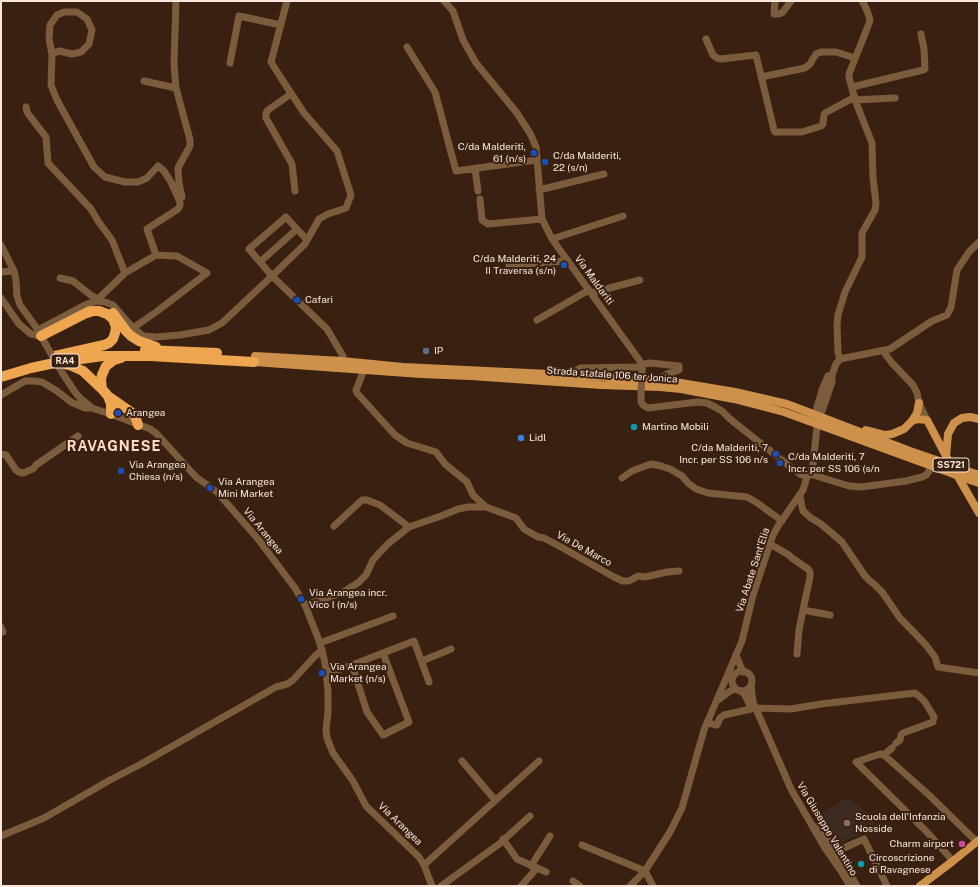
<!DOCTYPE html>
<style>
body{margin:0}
#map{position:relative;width:980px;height:887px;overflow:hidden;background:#3a2010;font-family:"Public Sans",sans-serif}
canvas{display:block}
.frame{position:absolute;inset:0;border:2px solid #f9e7dd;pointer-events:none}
</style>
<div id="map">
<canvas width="980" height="887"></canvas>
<div class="frame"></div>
</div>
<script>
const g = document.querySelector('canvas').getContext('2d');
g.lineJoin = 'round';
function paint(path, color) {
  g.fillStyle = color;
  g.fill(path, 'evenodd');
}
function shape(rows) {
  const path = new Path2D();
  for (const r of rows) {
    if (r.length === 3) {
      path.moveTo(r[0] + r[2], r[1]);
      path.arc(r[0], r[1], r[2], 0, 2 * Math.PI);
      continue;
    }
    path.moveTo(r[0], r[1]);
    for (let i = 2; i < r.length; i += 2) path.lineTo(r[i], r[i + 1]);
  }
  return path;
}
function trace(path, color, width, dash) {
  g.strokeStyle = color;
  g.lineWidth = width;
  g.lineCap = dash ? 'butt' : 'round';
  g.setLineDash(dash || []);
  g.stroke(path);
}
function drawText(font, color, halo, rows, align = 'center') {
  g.font = font + ' "Public Sans",sans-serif';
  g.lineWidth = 4;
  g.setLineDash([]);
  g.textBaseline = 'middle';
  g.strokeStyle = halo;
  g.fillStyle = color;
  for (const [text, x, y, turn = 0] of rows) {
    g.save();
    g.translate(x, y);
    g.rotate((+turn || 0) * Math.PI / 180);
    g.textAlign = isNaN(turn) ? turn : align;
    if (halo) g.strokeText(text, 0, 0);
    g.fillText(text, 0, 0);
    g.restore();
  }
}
paint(shape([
 [846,798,873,816,874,821,874,825,869,831,834,845,817,817]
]), '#3c2b21');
trace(shape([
 [176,1,174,64,176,88,190,140,190,146,178,168,179,183,182,197],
 [444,1,453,11,463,40,476,63,517,113,531,135,536,147,542,219,552,239,640,361,642,365,642,370],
 [775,1,774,14,779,14,783,12,791,1],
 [706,39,713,55,717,58,721,59,756,55,774,130,775,132,802,132,821,126,823,124,824,115,825,113,855,97],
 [407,47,435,92,456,171,537,160],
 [52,54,59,51,72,54,81,52,89,44,92,30,87,19,77,12,64,12,57,15,50,25,49,39,52,54,51,85,57,100,94,167,105,177,125,182,138,182,147,178,158,166,164,171,171,182,180,202,180,205,178,209,147,229,156,255],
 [230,63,239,16,281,25],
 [761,77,805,68,810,64,816,54,821,52,836,52,855,58],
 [144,81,176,88],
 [852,87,923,70,925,69,924,49,921,34],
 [291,94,268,110,266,113,266,118,292,164,295,191],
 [855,100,895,98],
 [26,107,27,112,32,119,46,137,48,163,91,209,98,221,112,240,125,273],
 [475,169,478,191],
 [539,190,604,174],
 [480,199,482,220,488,224,542,219],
 [552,239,623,216],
 [307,240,286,217,249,249,272,276,327,329,343,356,342,361],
 [1,245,14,271,16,280,17,296,20,305,38,330,46,345],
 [260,262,297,229],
 [509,265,568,261],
 [1,272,14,271],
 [60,278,73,281,92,296,98,299],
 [591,293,640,280],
 [1,298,19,324,31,334,41,336],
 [96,301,105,302,113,305,133,328,143,336,156,337,180,335,209,330,222,323,272,276,305,244,319,219,328,214,346,208,351,195,337,151,304,113,281,78,271,62,287,1],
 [537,320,589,290],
 [38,330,85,305,96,301,125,273,156,255,177,256,207,273,156,312,133,328],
 [883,351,892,363,913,385,917,393,919,403,927,420],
 [840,359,838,353,837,324,838,315,845,292,862,257,862,233,875,210,876,203,873,178,872,143,855,100,849,77,849,74,870,21,869,16,865,6,862,1],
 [840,359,890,349,932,321,947,315,951,307,957,270,969,252,979,242],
 [364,370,356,390,357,393,395,435,407,443,436,452,445,464,467,482,473,495,486,507],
 [63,374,75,392,80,398,92,408,116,416,150,429,156,433,196,477,217,492,258,539,295,588,305,605,318,638,322,650,325,663,328,691,328,712,326,730,327,738,333,753,353,781,366,806,419,857,424,865,432,886],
 [570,375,580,368,637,367,644,364,650,363,679,366,679,370,667,374,664,376,663,381],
 [1,395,25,381,34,381,42,382,57,391,71,402,85,408,92,408],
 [641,395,641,402,643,405,648,408,698,402,707,403,715,407,722,411,730,419,793,469,800,474,807,477],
 [822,411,832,382,832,375,836,364,840,359],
 [815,414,822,390,828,376,832,375],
 [1,454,6,455,16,470,19,472,23,473,33,469,36,465,78,436],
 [810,474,849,486,861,487,906,481,922,477,926,475,933,466],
 [622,478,632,471,648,465,652,464,661,466,670,469,682,476,688,483,696,489,708,493,747,497,756,502,782,521],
 [800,495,802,507,803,511,811,518,821,524,842,542,865,576,870,581,874,584,882,592,900,618,926,645,935,657,938,667,979,673],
 [334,526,362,500,367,500,380,505,409,527],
 [770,544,789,555,792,558,808,569,810,572,810,577,803,610,799,630,797,654],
 [305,605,342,593,359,582,366,575,373,560,380,552,389,543,409,527,441,516,458,509,468,507,486,507,516,518,524,529,538,537,544,538,561,547,614,577,623,581,629,581,638,576,645,577,667,572,679,571],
 [803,610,830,615],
 [1,627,3,632],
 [320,643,393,616],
 [736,655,743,672],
 [422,661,451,649],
 [352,665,367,712,383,735,409,722,383,653],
 [326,671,341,669,352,665,414,641,429,682],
 [742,681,10],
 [751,686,753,702,791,789,825,848,841,871,850,886],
 [741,691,745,695,751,708],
 [718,700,730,691,736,689],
 [756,708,791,709,821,704,915,693,920,697,925,702,934,717,933,721,933,722,903,733,901,735,900,740,896,743],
 [707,722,715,725,717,725,720,718,724,715,751,709],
 [892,748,884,755,880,754,856,762,926,831,953,861],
 [884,755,929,795,977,842],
 [462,761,495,800],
 [813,828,818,826,847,869,857,886],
 [1,836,44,818,110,780,141,764,276,687,287,684,293,680,315,656,322,650],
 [503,839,517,859,546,872],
 [582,845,645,871,653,886],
 [835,852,864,839,887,886],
 [424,865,539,761],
 [531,866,550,836],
 [573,881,580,886],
 [441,886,499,844,530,816],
 [521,886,537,868],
 [630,886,645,871,670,832,682,808,704,730,742,641,753,595,773,535,778,526,803,490,807,477,810,474,813,464,817,427]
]), '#7b5d3e', 7);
trace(shape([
 [255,356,342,361,403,367,570,375,656,380,681,383,735,392,787,404,910,451,942,462],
 [254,362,421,374,471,376,601,385,660,387,681,389,734,399,784,412,940,469],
 [912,421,917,419,927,420,946,456,979,513],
 [866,430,885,435,892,434,904,429,912,421,917,413,919,403],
 [946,456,948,434,954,423,962,418,970,417,979,419],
 [967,471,979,475],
 [967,479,979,483],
 [920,886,953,861,979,840]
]), '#ce914c', 8);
trace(shape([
 [113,313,126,331,131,336,139,341,156,347],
 [41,336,90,311],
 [145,350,217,353],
 [77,352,97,350],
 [55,356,104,345,109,343,113,339,115,333,116,327,113,319,107,314,99,311,93,311,84,314],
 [61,363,72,366,83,371,102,389,108,396,131,412,135,416,138,425],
 [1,377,31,368,59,362,103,356,150,356,254,362],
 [102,389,101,380,102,375,106,366,114,360,121,358],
 [108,396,111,404,111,414]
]), '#efa650', 10);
trace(shape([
 [46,345,63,374],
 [641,395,642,370]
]), '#7b5d3e', 7);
trace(shape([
 [942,462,967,471],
 [940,469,967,479]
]), '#ce914c', 8);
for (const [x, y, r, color] of [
 [534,153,4,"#1a4fb4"],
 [545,162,4,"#1a4fb4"],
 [564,265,4,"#1a4fb4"],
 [297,300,4,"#1a4fb4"],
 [426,351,4,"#5c6f8a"],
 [118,413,4,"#1a4fb4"],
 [634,427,4,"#0f9aa8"],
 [521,438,4,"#3f7fe0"],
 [776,454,4,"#1a4fb4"],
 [780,463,4,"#1a4fb4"],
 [121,471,4,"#1a4fb4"],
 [210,488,4,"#1a4fb4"],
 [301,599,4,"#1a4fb4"],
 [322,673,4,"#1a4fb4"],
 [847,823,4,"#8d6e63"],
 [962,844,4,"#d1479c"],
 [861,864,4,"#0f9aa8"]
]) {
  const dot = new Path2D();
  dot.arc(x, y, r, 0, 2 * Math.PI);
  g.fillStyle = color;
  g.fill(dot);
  trace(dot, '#3a2010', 1.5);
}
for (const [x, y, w] of [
 [65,361,28],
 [951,465,36]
]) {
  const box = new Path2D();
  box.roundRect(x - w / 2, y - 7, w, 14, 3);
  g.fillStyle = '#3a2010';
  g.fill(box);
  trace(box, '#f9e7dd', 1);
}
drawText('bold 9px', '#f9e7dd', null, [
 ["RA4",65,361],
 ["SS721",951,465]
]);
drawText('10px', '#f9e7dd', '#3a2010', [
 ["C/da Malderiti,",526,147,"right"],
 ["61 (n/s)",526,159,"right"],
 ["C/da Malderiti,",553,156],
 ["22 (s/n)",553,168],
 ["C/da Malderiti, 24",556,259,"right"],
 ["II Traversa (s/n)",556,271,"right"],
 ["Cafari",305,300],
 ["IP",434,351],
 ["Arangea",126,413],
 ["Martino Mobili",642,427],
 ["Lidl",529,438],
 ["C/da Malderiti, 7",768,448,"right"],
 ["Incr. per SS 106 n/s",768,460,"right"],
 ["C/da Malderiti, 7",788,457],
 ["Incr. per SS 106 (s/n",788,469],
 ["Via Arangea",129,465],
 ["Chiesa (n/s)",129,477],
 ["Via Arangea",218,482],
 ["Mini Market",218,494],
 ["Via Arangea incr.",309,593],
 ["Vico I (n/s)",309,605],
 ["Via Arangea",330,667],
 ["Market (n/s)",330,679],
 ["Scuola dell'Infanzia",855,817],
 ["Nosside",855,829],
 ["Charm airport",954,844,"right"],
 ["Circoscrizione",869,858],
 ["di Ravagnese",869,870]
], 'left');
drawText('10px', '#f9e7dd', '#3a2010', [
 ["Via Maldariti",594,280,54],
 ["Strada statale 106 ter Jonica",612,375,4],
 ["Via Arangea",263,531,51],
 ["Via De Marco",584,549,29],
 ["Via Abate Sant'Elia",753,570,-72],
 ["Via Arangea",400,824,44],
 ["Via Giuseppe Valentino",827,829,59]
]);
g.letterSpacing = '1px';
drawText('bold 14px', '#ffdcc7', '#3a2010', [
 ["RAVAGNESE",114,447]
]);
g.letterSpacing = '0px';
</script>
